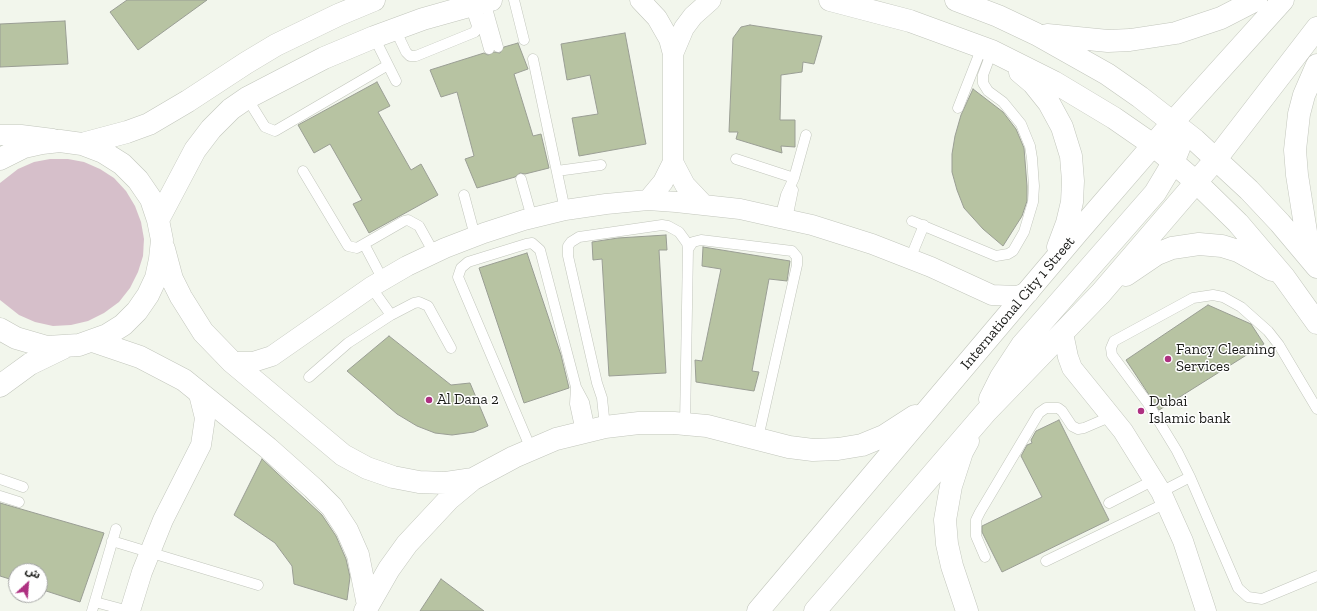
<!DOCTYPE html>
<meta charset="utf-8">
<style>
body{margin:0}
#map{position:relative;width:1317px;height:611px;overflow:hidden;background:#f2f6ec;font-family:"Zilla Slab","Noto Sans Arabic",serif}
canvas{display:block}
.north{position:absolute;left:8px;top:563px;width:40px;height:40px;box-sizing:border-box;background:#fff;border:1px solid #a3a4a3;border-radius:50%;rotate:26deg;font-size:11px;font-weight:700;line-height:16px;text-align:center;color:#1a1b18}
.north::after{content:'';display:block;margin:auto;width:14px;height:18px;background:#ae3081;clip-path:polygon(50% 0,100% 100%,50% 72%,0 100%)}
</style>
<div id="map">
<canvas width="1317" height="611"></canvas>
<div class="north">ش</div>
</div>
<script>
const g = document.querySelector('canvas').getContext('2d');
g.lineJoin = 'round';
function paint(path, color) {
  g.fillStyle = color;
  g.fill(path, 'evenodd');
}
function shape(rows) {
  const path = new Path2D();
  for (const r of rows) {
    path.moveTo(r[0], r[1]);
    for (let i = 2; i < r.length; i += 2) path.lineTo(r[i], r[i + 1]);
  }
  return path;
}
function trace(path, color, width, dash) {
  g.strokeStyle = color;
  g.lineWidth = width;
  g.lineCap = dash ? 'butt' : 'round';
  g.setLineDash(dash || []);
  g.stroke(path);
}
function drawText(font, color, halo, rows, align = 'center') {
  g.font = font + ' "Zilla Slab",serif';
  g.lineWidth = 3;
  g.setLineDash([]);
  g.textBaseline = 'middle';
  g.strokeStyle = halo;
  g.fillStyle = color;
  for (const [text, x, y, turn = 0] of rows) {
    g.save();
    g.translate(x, y);
    g.rotate((+turn || 0) * Math.PI / 180);
    g.textAlign = isNaN(turn) ? turn : align;
    if (halo) g.strokeText(text, 0, 0);
    g.fillText(text, 0, 0);
    g.restore();
  }
}
paint(shape([
 [50,159,68,159,84,162,100,169,114,178,126,191,135,206,141,222,144,239,143,256,138,272,130,288,119,302,104,313,88,321,71,325,53,326,35,322,19,315,0,300,0,183,18,169,34,162]
]), '#d6bfca');
const building = shape([
 [127,0,207,0,138,50,110,12,127,0],
 [65,21,68,64,0,67,0,24,65,21],
 [750,25,822,36,814,64,803,62,802,72,781,75,780,120,795,120,795,147,781,146,782,153,736,139,738,132,729,132,733,38,741,27,750,25],
 [625,33,646,144,579,156,572,118,598,114,590,75,567,80,561,44,625,33],
 [518,43,528,69,514,74,533,136,541,134,549,168,525,174,520,173,515,177,477,188,465,159,474,156,457,92,441,97,430,70,484,53,488,55,494,52,500,53,504,47,518,43],
 [377,82,390,106,378,112,411,170,421,164,438,195,369,233,353,204,362,200,330,144,314,153,298,125,377,82],
 [973,89,1003,112,1016,129,1024,148,1027,186,1027,201,1022,216,1003,246,983,229,964,208,957,190,952,172,952,154,955,136,961,115,973,89],
 [666,235,667,250,659,250,666,373,609,376,602,259,593,260,592,242,618,238,666,235],
 [703,247,790,261,787,281,769,279,752,371,759,372,754,391,696,382,695,360,702,361,721,269,702,266,703,247],
 [527,253,561,355,569,388,524,403,479,268,527,253],
 [1208,305,1251,324,1264,344,1159,410,1126,360,1208,305],
 [389,336,451,385,470,383,488,426,474,432,452,435,435,433,417,426,397,414,347,371,389,336],
 [1059,420,1109,520,1002,572,982,532,982,526,1042,497,1021,456,1027,445,1032,443,1031,440,1036,431,1059,420],
 [262,459,322,515,336,536,346,559,350,577,347,600,294,584,292,566,275,543,234,515,262,459],
 [0,503,104,533,80,602,40,589,40,571,16,571,16,581,0,576,0,503],
 [441,579,484,611,420,611,441,579]
]);
paint(building, '#b7c3a2');
trace(building, '#9a9e94', 1);
const lane = shape([
 [514,0,524,40],
 [485,1,498,47],
 [480,17,489,49],
 [395,29,406,52,410,56,416,56,475,32,477,26,470,5],
 [374,37,396,81],
 [533,59,565,210],
 [247,98,265,127,275,131,388,65],
 [958,108,982,47],
 [736,159,794,178],
 [303,171,348,246,357,248,404,221,408,220,419,226,434,253],
 [557,171,601,165],
 [521,179,532,218],
 [464,195,475,236],
 [780,218,786,195,794,178,806,135],
 [787,219,793,190],
 [912,221,996,256,1008,254,1013,251,1024,232,1033,202,1034,186,1032,158,1030,146,1021,124,1003,102,988,91,983,83,983,75,992,51],
 [364,244,383,280],
 [688,249,693,242,701,240,792,251,797,257,797,265,758,438],
 [910,259,924,225],
 [371,287,391,315],
 [309,377,348,343,391,315,414,303,419,302,428,306,451,348],
 [576,387,575,404,581,432],
 [1317,409,1279,345,1268,331,1241,307,1223,297,1213,295,1193,298,1114,341,1111,348,1112,355,1147,402,1177,451,1190,477,1238,588,1248,597,1262,599,1317,576],
 [605,427,602,398,597,383,568,256,568,246,571,242,579,237,662,225,668,226,679,232,687,243,688,249,685,424],
 [531,449,458,277,461,268,468,262,526,244,532,243,540,250,576,387,584,402,590,430],
 [0,479,23,487],
 [1161,492,1190,477],
 [0,496,19,502],
 [1109,503,1154,480],
 [112,541,258,585],
 [985,557,976,536,976,520,980,512,1039,413,1046,408,1058,408,1062,411,1072,426,1078,429,1084,428,1112,416],
 [1046,561,1166,503],
 [95,602,129,611],
 [92,611,116,529]
]);
const street = shape([
 [640,0,657,18,669,39,673,54,673,162,685,185,703,204],
 [673,54,684,28,693,16,711,0],
 [0,135,21,135,53,139],
 [648,200,663,182,673,162],
 [1063,333,1068,357,1072,368,1123,431,1161,492,1183,541,1206,611],
 [232,362,253,362,272,356,371,287,407,266,445,248,484,233,524,220,565,210,606,204,648,200,676,202,740,209,780,218,812,225,872,244,931,267,992,295,1017,296,1029,292],
 [130,611,142,572,163,520,201,445,205,418,198,390]
]);
const secondary = shape([
 [830,0,910,21,992,51,1054,82,1114,118,1153,145,1196,182,1238,223,1284,277,1317,323],
 [956,0,998,16,1036,34,1107,74,1140,97,1195,140,1249,190,1280,223,1317,267],
 [1047,35,1108,41,1130,40,1176,33,1221,18,1256,0],
 [1020,72,1033,83,1049,103,1062,127,1071,156,1073,181,1072,202,1067,223,1058,247],
 [82,144,127,132,149,124,188,101,246,63,276,45,338,15,374,0],
 [0,159,24,147,42,143,60,141,82,144,103,152,122,164,138,180,151,199,158,220,162,240,160,259,156,278,148,295,137,311,123,325,107,335,79,345,47,347,16,338,0,329],
 [158,220,195,150,211,129,231,109,247,98,324,58,374,37,423,19,491,0],
 [164,249,172,279,181,297,203,332,232,362,343,455,367,468,393,477,419,482,446,483,473,479],
 [1310,257,1297,175,1295,150,1299,114,1304,95,1317,65],
 [1126,275,1157,254,1172,248,1199,244,1222,246,1238,251,1272,270],
 [93,341,140,357,184,380,268,448,313,488,332,507,347,530,358,555,368,605],
 [0,386,30,364,63,348],
 [990,399,1001,377,1022,345,1155,193,1173,163,1179,148,1181,138,1180,132,1173,122],
 [365,611,389,569,407,544,449,499,473,479,514,457,556,439,605,427,639,423,674,423,707,426,789,447,813,450,838,449,862,445,884,436,915,416],
 [758,611,1078,232,1173,122,1283,0],
 [815,611,986,412,1101,293,1216,159,1317,28],
 [967,611,952,566,947,544,945,520,951,486,962,452,968,441]
]);
trace(lane, '#c2c6bc', 11);
trace(street, '#c2c6bc', 21);
trace(secondary, '#c2c6bc', 23);
trace(lane, '#fff', 10);
trace(street, '#fff', 20);
trace(secondary, '#fff', 22);
for (const [x, y, r, color] of [
 [1168,359,4,"#ae3081"],
 [429,400,4,"#ae3081"],
 [1141,411,4,"#ae3081"]
]) {
  const dot = new Path2D();
  dot.arc(x, y, r, 0, 2 * Math.PI);
  g.fillStyle = color;
  g.fill(dot);
  trace(dot, '#fff', 1.5);
}
drawText('15px', '#1a1b18', '#fff', [
 ["International City 1 Street",1018,303,-50]
]);
drawText('15px', '#1a1b18', '#fff', [
 ["Fancy Cleaning",1176,350],
 ["Services",1176,367],
 ["Al Dana 2",437,400],
 ["Dubai",1149,402],
 ["Islamic bank",1149,419]
], 'left');
</script>
